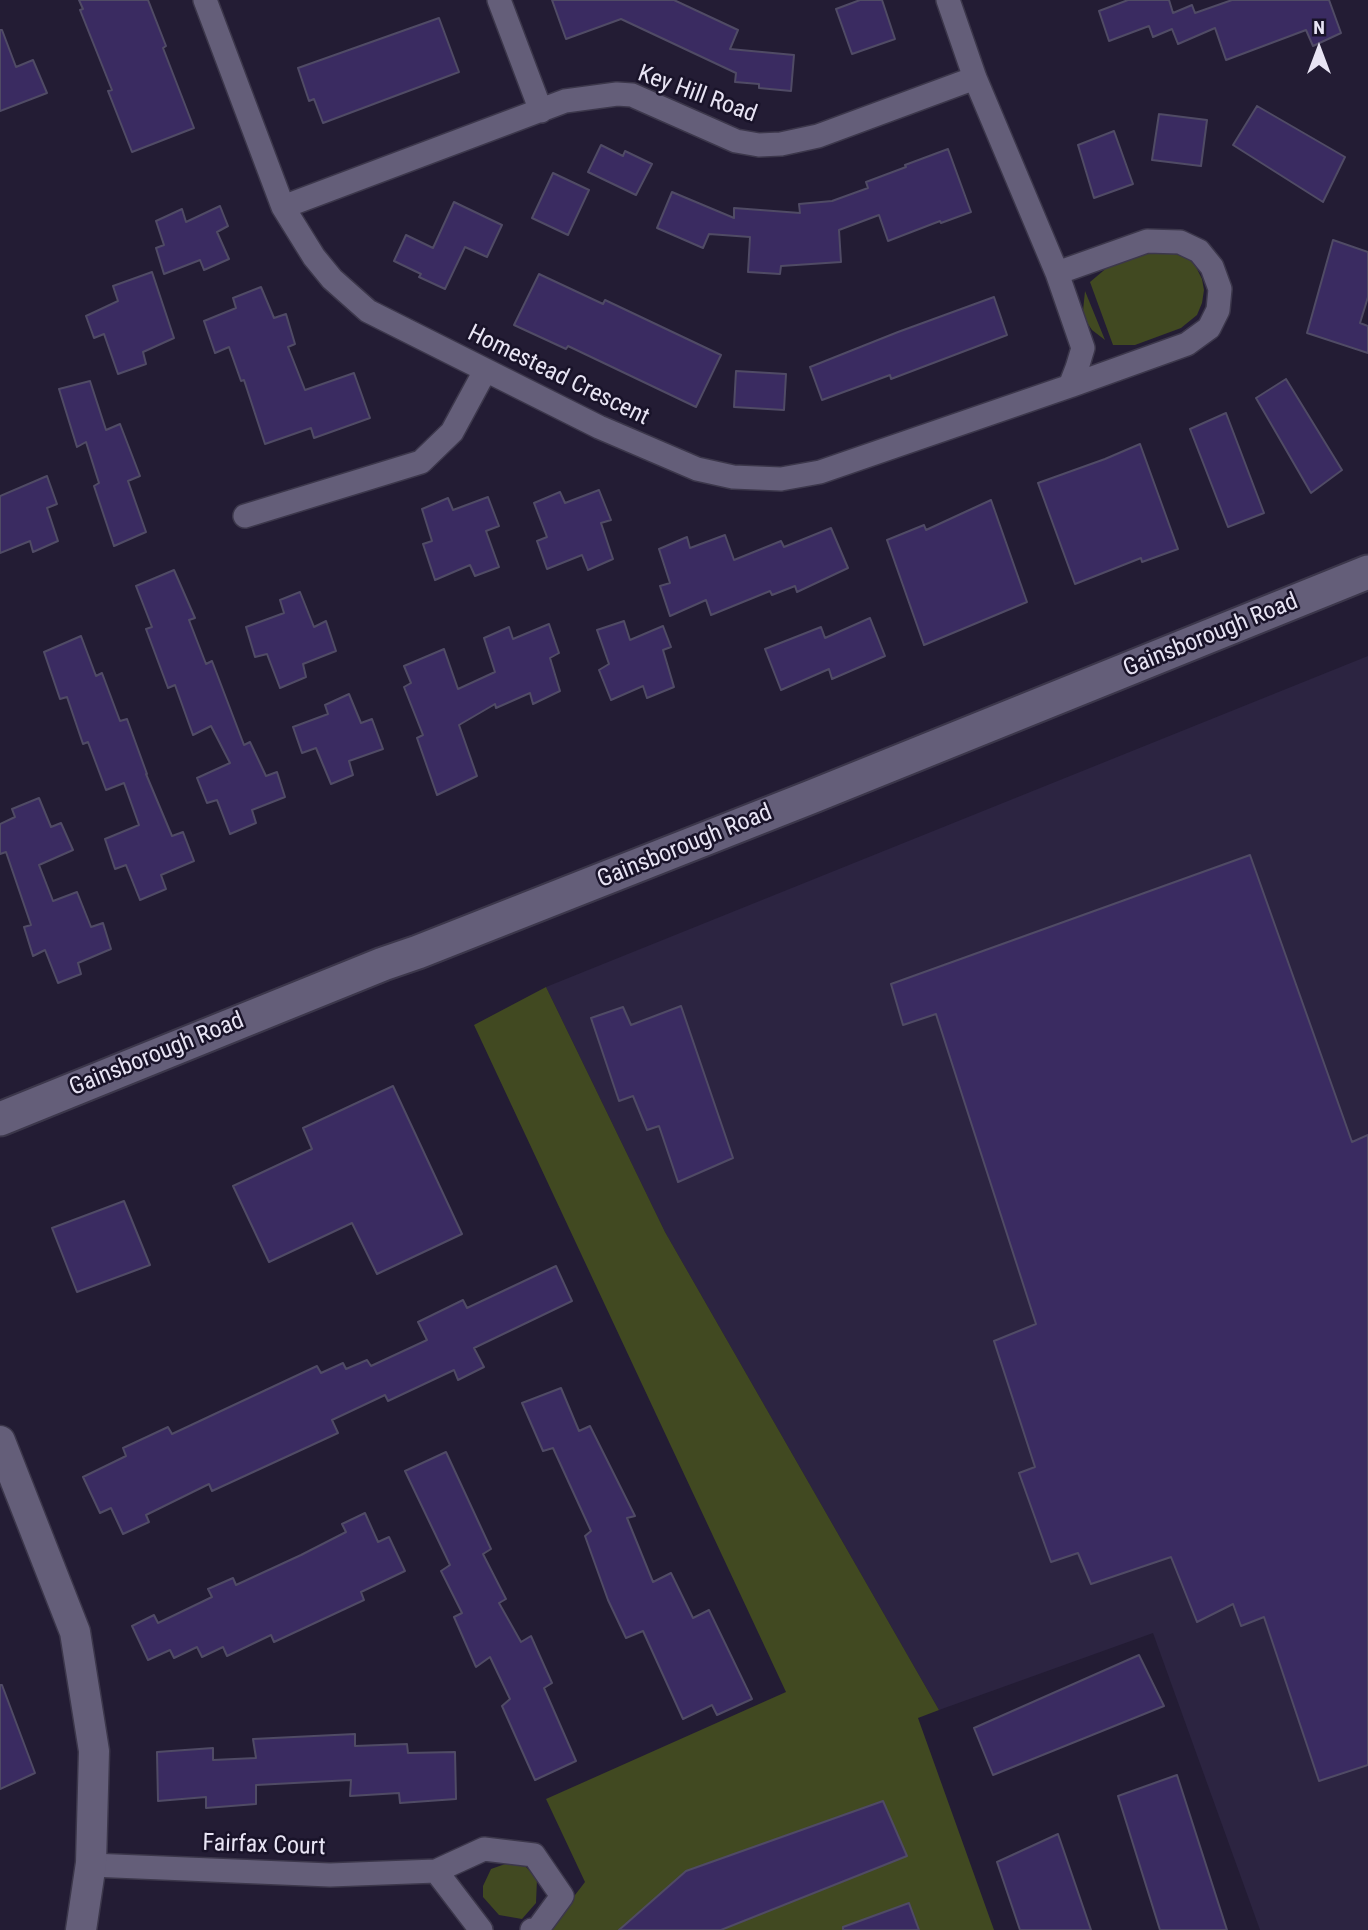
<!DOCTYPE html>
<style>
body{margin:0}
#map{position:relative;width:1368px;height:1930px;overflow:hidden;background:#231c34;font-family:"Roboto Condensed",sans-serif}
canvas{display:block}
.north{position:absolute;left:1284px;top:14px;width:70px;height:70px;-webkit-text-stroke:5px #191329;paint-order:stroke;rotate:0deg;font-size:19px;font-weight:700;line-height:28px;text-align:center;color:#e8e4f4}
.north::after{content:'';display:block;margin:auto;width:24px;height:32px;background:#e8e4f4;clip-path:polygon(50% 0,100% 100%,50% 72%,0 100%)}
</style>
<div id="map">
<canvas width="1368" height="1930"></canvas>
<div class="north">N</div>
</div>
<script>
const g = document.querySelector('canvas').getContext('2d');
g.lineJoin = 'round';
function paint(path, color) {
  g.fillStyle = color;
  g.fill(path, 'evenodd');
}
function shape(rows) {
  const path = new Path2D();
  for (const r of rows) {
    path.moveTo(r[0], r[1]);
    for (let i = 2; i < r.length; i += 2) path.lineTo(r[i], r[i + 1]);
  }
  return path;
}
function trace(path, color, width, dash) {
  g.strokeStyle = color;
  g.lineWidth = width;
  g.lineCap = dash ? 'butt' : 'round';
  g.setLineDash(dash || []);
  g.stroke(path);
}
function drawText(font, color, halo, rows, align = 'center') {
  g.font = font + ' "Roboto Condensed",sans-serif';
  g.lineWidth = 5;
  g.setLineDash([]);
  g.textBaseline = 'middle';
  g.strokeStyle = halo;
  g.fillStyle = color;
  for (const [text, x, y, turn = 0] of rows) {
    g.save();
    g.translate(x, y);
    g.rotate((+turn || 0) * Math.PI / 180);
    g.textAlign = isNaN(turn) ? turn : align;
    if (halo) g.strokeText(text, 0, 0);
    g.fillText(text, 0, 0);
    g.restore();
  }
}
paint(shape([
 [1368,656,1368,1930,1260,1930,1153,1633,939,1710,665,1232,546,987]
]), '#2c2441');
paint(shape([
 [1167,248,1185,256,1193,261,1202,279,1204,290,1202,303,1197,315,1181,328,1135,345,1113,345,1090,282,1109,266,1148,250],
 [1085,291,1105,340,1092,330,1086,321,1083,311],
 [546,987,665,1232,939,1710,918,1718,994,1930,548,1930,585,1882,546,1799,786,1692,474,1025],
 [508,1863,526,1867,537,1879,536,1903,522,1919,499,1915,483,1897,483,1886,491,1869]
]), '#414921');
const building = shape([
 [79,0,148,0,166,46,163,48,194,128,132,152,108,91,112,90,80,10,83,9,79,0],
 [552,0,674,0,738,30,730,49,794,55,791,91,759,88,759,84,735,82,736,73,621,19,566,39,552,0],
 [860,0,882,0,895,39,852,54,836,9,860,0],
 [1128,0,1169,0,1173,13,1192,5,1195,13,1232,0,1329,0,1341,33,1313,46,1306,30,1226,60,1215,28,1178,44,1172,29,1153,37,1149,26,1109,41,1099,11,1128,0],
 [439,18,459,72,323,123,314,99,309,101,298,68,439,18],
 [0,30,2,30,16,67,33,60,47,93,0,111,0,30],
 [1257,106,1345,157,1323,202,1233,145,1257,106],
 [1159,114,1207,120,1201,166,1152,160,1159,114],
 [1114,131,1133,184,1094,198,1078,145,1114,131],
 [601,145,623,156,625,151,652,164,636,195,588,172,601,145],
 [948,149,971,212,941,223,940,221,888,241,879,215,839,230,841,262,781,266,780,274,748,272,750,237,709,234,703,248,657,228,672,192,734,218,734,208,800,213,799,204,832,201,868,188,866,182,906,167,905,165,948,149],
 [553,173,589,190,568,235,532,218,553,173],
 [454,202,502,225,487,257,465,247,445,289,419,277,421,274,394,261,406,235,433,248,454,202],
 [220,206,228,226,217,232,229,259,204,270,200,260,164,274,156,248,164,245,156,221,182,209,186,222,220,206],
 [1333,240,1368,252,1368,297,1360,323,1368,326,1368,353,1307,333,1333,240],
 [152,272,174,338,143,352,146,364,118,374,104,334,94,338,86,316,118,301,113,286,152,272],
 [539,274,603,304,605,300,721,355,696,407,568,346,566,349,514,325,539,274],
 [261,287,274,318,286,314,295,344,288,347,305,390,354,373,370,418,314,438,311,428,265,444,244,380,241,381,229,347,215,353,204,321,236,308,233,298,261,287],
 [994,297,1007,335,891,379,890,375,822,400,810,367,898,332,994,297],
 [736,371,786,374,784,410,734,407,736,371],
 [1286,379,1342,470,1311,493,1256,398,1286,379],
 [90,381,106,430,120,424,140,476,128,481,146,532,114,546,94,486,99,483,86,442,77,447,59,389,90,381],
 [1226,413,1264,513,1228,527,1190,429,1226,413],
 [1140,444,1178,549,1142,562,1141,558,1075,584,1038,483,1105,459,1140,444],
 [47,476,57,504,47,508,58,541,33,552,30,541,0,553,0,496,47,476],
 [599,490,611,520,601,523,613,559,588,570,582,555,547,569,537,541,547,537,534,503,560,492,565,503,599,490],
 [488,497,499,526,486,531,499,567,475,576,470,565,435,580,423,544,432,541,422,509,448,498,453,510,488,497],
 [991,500,1027,602,924,645,887,540,924,525,926,530,991,500],
 [831,528,848,568,797,592,795,586,772,595,770,591,711,615,706,600,670,616,660,586,670,583,659,549,687,537,690,548,725,535,734,560,781,541,784,547,831,528],
 [174,570,195,618,189,620,206,664,212,661,244,745,250,742,266,776,277,772,285,797,252,810,256,823,230,834,217,800,207,803,197,778,230,763,211,726,193,735,175,685,168,688,146,629,152,627,136,586,174,570],
 [300,592,314,627,326,621,336,651,303,664,306,677,280,688,267,654,255,657,246,627,284,613,280,600,300,592],
 [870,618,885,656,832,679,829,669,781,690,765,649,821,627,825,638,870,618],
 [624,621,630,640,663,626,671,647,663,650,674,687,647,698,643,686,611,700,599,670,609,664,597,630,624,621],
 [549,624,559,653,550,658,560,691,533,704,530,693,496,708,495,704,459,725,477,776,437,795,417,738,423,735,404,687,411,683,404,666,444,649,458,689,495,672,484,638,509,627,513,639,549,624],
 [81,636,96,676,102,673,120,721,127,719,147,774,146,774,172,836,183,832,194,861,161,875,166,889,140,900,126,865,115,869,105,839,139,825,124,783,106,790,88,742,83,744,67,697,60,699,44,652,81,636],
 [349,694,361,723,372,719,383,749,349,761,353,775,331,784,316,748,302,753,293,727,328,714,325,705,349,694],
 [39,798,51,827,61,823,73,850,39,865,53,901,77,892,91,927,103,923,111,949,78,963,81,974,58,983,45,950,33,956,24,927,31,925,6,852,0,854,0,824,15,817,12,809,39,798],
 [1250,855,1352,1142,1368,1135,1368,1765,1319,1781,1264,1617,1241,1626,1233,1604,1197,1622,1171,1557,1091,1584,1078,1553,1051,1562,1019,1473,1035,1467,994,1341,1036,1324,936,1014,903,1025,891,984,1250,855],
 [681,1006,733,1158,678,1182,659,1126,647,1130,633,1096,619,1101,591,1018,623,1007,631,1025,681,1006],
 [393,1086,462,1234,377,1274,352,1223,269,1262,233,1186,312,1149,303,1128,393,1086],
 [124,1201,150,1265,77,1292,52,1228,124,1201],
 [556,1266,572,1301,474,1348,484,1367,458,1380,454,1370,388,1401,385,1395,332,1420,338,1433,212,1491,209,1484,146,1515,149,1522,123,1534,111,1508,100,1513,83,1477,126,1456,123,1448,168,1427,172,1434,317,1366,321,1373,343,1363,346,1369,367,1360,371,1366,427,1340,418,1322,463,1300,467,1308,556,1266],
 [561,1388,579,1431,590,1426,635,1516,627,1518,653,1582,671,1573,693,1618,709,1610,752,1699,717,1715,712,1705,683,1719,643,1631,626,1638,608,1600,585,1536,591,1531,553,1448,543,1451,522,1403,561,1388],
 [446,1452,491,1549,483,1554,506,1599,499,1603,521,1642,531,1636,552,1683,544,1688,576,1761,535,1780,502,1706,510,1699,490,1657,476,1667,454,1617,462,1613,441,1571,450,1565,405,1471,446,1452],
 [365,1513,378,1542,389,1537,405,1571,361,1592,364,1600,274,1642,271,1635,227,1656,223,1647,202,1657,197,1647,174,1658,170,1650,148,1660,132,1626,154,1615,158,1623,212,1597,208,1589,233,1578,236,1585,301,1555,346,1532,342,1524,365,1513],
 [1139,1655,1164,1706,993,1775,974,1728,1139,1655],
 [0,1685,2,1685,35,1773,0,1789,0,1685],
 [355,1734,355,1746,407,1744,408,1753,455,1752,456,1799,400,1803,399,1793,350,1796,351,1780,256,1785,256,1804,206,1808,206,1797,158,1801,157,1752,213,1748,213,1760,256,1758,253,1739,355,1734],
 [1177,1775,1227,1930,1160,1930,1118,1796,1177,1775],
 [883,1801,907,1856,721,1930,619,1930,686,1871,883,1801],
 [1058,1834,1091,1930,1020,1930,997,1862,1058,1834],
 [909,1903,919,1930,843,1930,843,1927,909,1903]
]);
paint(building, '#3a2b61');
trace(building, '#504b65', 2);
const minor = shape([
 [205,0,283,207,314,257,332,279,368,311,599,427,697,469,733,477,781,479,820,472,1070,386,1077,368,1083,348,1057,273,975,78,948,0],
 [499,0,541,111],
 [283,207,565,101,617,94,632,95,736,141,759,145,781,144,818,136,975,78],
 [1057,273,1147,241,1180,242,1199,251,1212,267,1220,289,1218,310,1209,328,1187,344,1070,386],
 [245,516,421,462,452,432,485,371],
 [91,1865,330,1875,436,1871,484,1849,534,1855,562,1896,537,1930,532,1930],
 [436,1871,481,1930]
]);
const tertiary = shape([
 [0,1441,75,1632,94,1751,91,1863,81,1930]
]);
const secondary = shape([
 [0,1119,383,964,418,952,811,797,1368,572]
]);
trace(minor, '#3c374b', 26);
trace(tertiary, '#3c374b', 33);
trace(secondary, '#3c374b', 37);
trace(minor, '#645e79', 23);
trace(tertiary, '#645e79', 30);
trace(secondary, '#645e79', 33);
drawText('24px', '#e8e4f4', '#191329', [
 ["Key Hill Road",697,95,20],
 ["Homestead Crescent",558,376,26],
 ["Gainsborough Road",1211,636,-22],
 ["Gainsborough Road",685,847,-22],
 ["Gainsborough Road",157,1055,-22],
 ["Fairfax Court",264,1846,2]
]);
</script>
